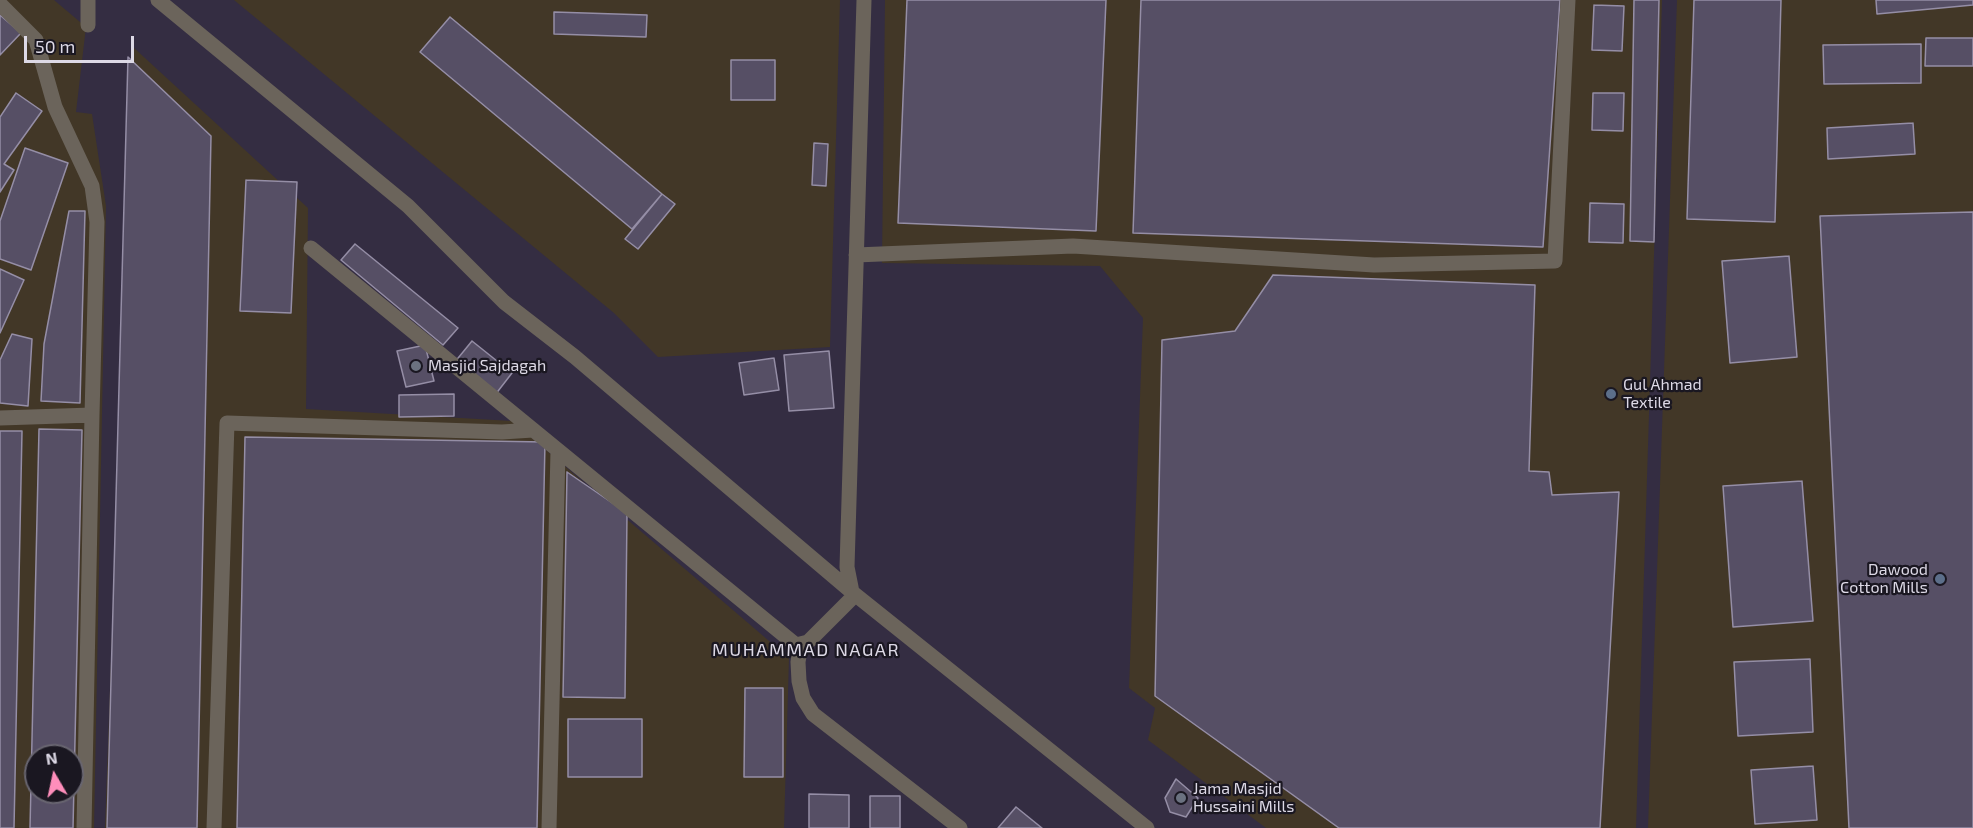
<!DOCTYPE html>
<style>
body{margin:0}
#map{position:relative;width:1973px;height:828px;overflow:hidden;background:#342d42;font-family:"Exo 2",sans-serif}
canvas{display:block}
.north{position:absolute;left:24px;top:744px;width:60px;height:60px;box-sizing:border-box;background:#1a1721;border:2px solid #686570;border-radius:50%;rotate:351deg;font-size:16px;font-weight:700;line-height:24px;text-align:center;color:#ddd9e6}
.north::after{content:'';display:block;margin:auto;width:21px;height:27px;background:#fe8ebb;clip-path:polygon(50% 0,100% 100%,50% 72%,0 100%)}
.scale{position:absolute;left:24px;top:36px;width:110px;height:27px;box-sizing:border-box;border:3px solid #ddd9e6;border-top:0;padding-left:8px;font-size:18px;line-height:21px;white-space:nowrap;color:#ddd9e6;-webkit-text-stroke:4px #1a1721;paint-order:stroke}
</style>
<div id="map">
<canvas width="1973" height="828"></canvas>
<div class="north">N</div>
<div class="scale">50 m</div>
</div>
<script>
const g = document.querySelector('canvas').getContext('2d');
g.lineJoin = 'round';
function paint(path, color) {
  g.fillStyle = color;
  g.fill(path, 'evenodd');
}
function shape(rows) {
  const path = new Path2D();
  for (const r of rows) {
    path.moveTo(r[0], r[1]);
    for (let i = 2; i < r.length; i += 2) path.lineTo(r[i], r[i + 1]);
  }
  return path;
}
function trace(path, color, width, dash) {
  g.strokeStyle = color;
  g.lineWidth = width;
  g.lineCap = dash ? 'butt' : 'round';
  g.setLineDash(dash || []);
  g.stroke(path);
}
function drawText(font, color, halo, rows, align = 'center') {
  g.font = font + ' "Exo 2",sans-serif';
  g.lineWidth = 4.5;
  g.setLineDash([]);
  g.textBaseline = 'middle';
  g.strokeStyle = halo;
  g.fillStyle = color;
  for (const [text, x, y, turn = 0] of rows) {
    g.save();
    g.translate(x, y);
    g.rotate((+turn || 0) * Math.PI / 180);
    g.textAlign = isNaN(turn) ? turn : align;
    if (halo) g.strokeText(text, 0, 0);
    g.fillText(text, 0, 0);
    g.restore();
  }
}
paint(shape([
 [0,0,54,0,86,27,76,112,92,114,106,206,94,828,0,828],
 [36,756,72,756,72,792,36,792],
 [234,0,840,0,830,347,658,357,614,313],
 [885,0,1662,0,1636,828,1266,828,1148,740,1155,708,1129,688,1143,318,1100,266,882,263],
 [1677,0,1973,0,1973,828,1648,828],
 [133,47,308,208,306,409,512,421,789,658,784,828,105,828]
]), '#423727');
const building = shape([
 [907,0,1106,0,1096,231,898,223,907,0],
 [1141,0,1560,0,1543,247,1133,233,1141,0],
 [1634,0,1659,0,1654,242,1630,241,1634,0],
 [1694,0,1781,0,1775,222,1687,219,1694,0],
 [1876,0,1973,0,1973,5,1877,14,1876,0],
 [1594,5,1624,6,1622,51,1592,50,1594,5],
 [554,12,647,15,646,37,554,34,554,12],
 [0,15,21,33,0,55,0,15],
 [450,17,662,194,632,229,420,52,450,17],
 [1926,38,1973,38,1973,66,1925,66,1926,38],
 [1921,44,1921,83,1824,84,1823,45,1921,44],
 [128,57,211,136,197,828,107,828,128,57],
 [731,60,775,60,775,100,731,100,731,60],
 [16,93,42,111,4,164,14,170,0,192,0,117,16,93],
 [1593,93,1624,93,1623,131,1592,130,1593,93],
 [1913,123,1915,154,1828,159,1827,128,1913,123],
 [814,143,828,144,826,186,812,185,814,143],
 [25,148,68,163,31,270,0,259,0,221,25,148],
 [246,180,297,182,291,313,240,311,246,180],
 [662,194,675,204,638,249,625,239,662,194],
 [1590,203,1624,204,1623,243,1589,242,1590,203],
 [69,211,85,211,80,403,41,401,44,344,69,211],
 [1973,212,1973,828,1849,828,1820,216,1973,212],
 [355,244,458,328,443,345,341,260,355,244],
 [1789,256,1797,357,1730,363,1722,261,1789,256],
 [0,269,24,280,0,333,0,269],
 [1273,275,1535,285,1529,471,1549,472,1552,495,1619,492,1600,828,1339,828,1155,696,1162,340,1235,331,1273,275],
 [12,334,32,339,28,406,0,403,0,360,12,334],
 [472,341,512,373,495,395,454,363,472,341],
 [425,345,434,381,406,387,397,351,425,345],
 [829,351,834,408,789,411,784,355,829,351],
 [774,358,779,390,744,395,739,363,774,358],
 [454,394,454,416,399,417,399,395,454,394],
 [39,429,82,430,73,828,30,828,39,429],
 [36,756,72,756,72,792,36,792,36,756],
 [0,431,22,431,14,828,0,828,0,431],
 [245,437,545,442,537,828,237,828,245,437],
 [567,472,627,513,625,698,563,697,567,472],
 [1802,481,1813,621,1733,627,1723,486,1802,481],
 [1810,659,1813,732,1738,736,1734,662,1810,659],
 [745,688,783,688,783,777,744,777,745,688],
 [568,719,642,719,642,777,568,777,568,719],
 [1813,766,1817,820,1755,824,1751,770,1813,766],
 [1176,779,1198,798,1186,817,1170,812,1165,798,1176,779],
 [809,794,849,795,849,828,809,828,809,794],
 [870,796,900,796,900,828,870,828,870,796],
 [1016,807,1042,828,998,828,1016,807]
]);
paint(building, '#564f65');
trace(building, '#958ea6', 1.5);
trace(shape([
 [158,0,408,206,504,302,575,357,852,592],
 [864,0,847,567,852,592,1147,828],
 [0,4,36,40,55,107,92,186,97,222,92,415],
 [88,25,88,0],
 [311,248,796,645,808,642,855,595],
 [856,255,1073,246,1374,265,1555,261,1568,0],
 [0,418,92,415,84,828],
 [801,644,798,662,799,681,803,698,813,714,960,828],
 [214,828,227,423,502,432,533,430],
 [549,828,558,451]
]), '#6b645b', 15);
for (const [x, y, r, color] of [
 [416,366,6,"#6b7280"],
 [1611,394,6,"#5c6f8a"],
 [1940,579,6,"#5c6f8a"],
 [1181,798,6,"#6b7280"]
]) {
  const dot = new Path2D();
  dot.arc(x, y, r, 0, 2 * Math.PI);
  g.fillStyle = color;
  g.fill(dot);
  trace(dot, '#1a1721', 2);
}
drawText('16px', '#ddd9e6', '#1a1721', [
 ["Masjid Sajdagah",428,366],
 ["Gul Ahmad",1623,385],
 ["Textile",1623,403],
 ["Dawood",1928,570,"right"],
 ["Cotton Mills",1928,588,"right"],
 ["Jama Masjid",1193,789],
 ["Hussaini Mills",1193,807]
], 'left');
g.letterSpacing = '1.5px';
drawText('18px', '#ddd9e6', '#1a1721', [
 ["MUHAMMAD NAGAR",806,650]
]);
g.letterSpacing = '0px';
</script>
